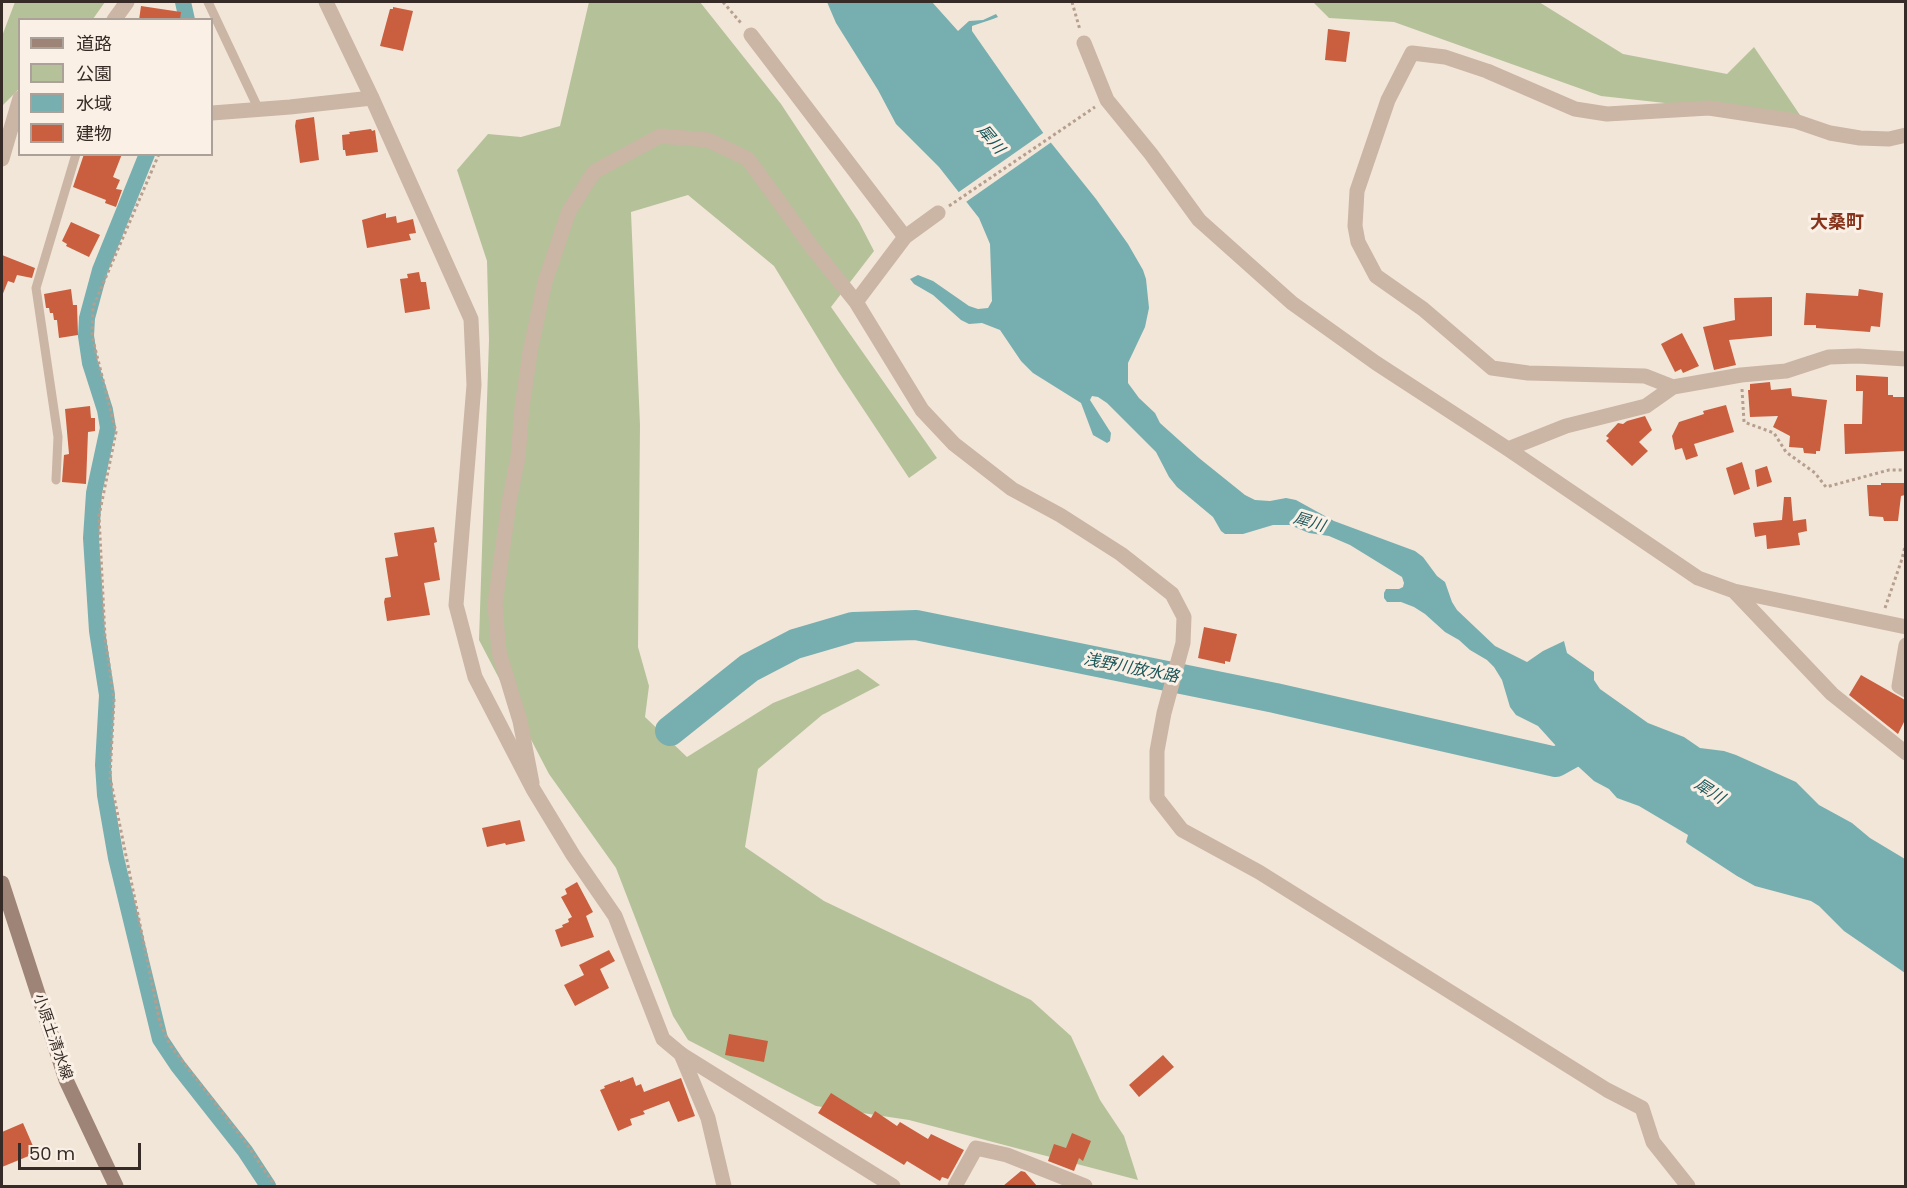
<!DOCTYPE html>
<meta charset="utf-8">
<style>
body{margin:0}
#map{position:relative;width:1907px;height:1188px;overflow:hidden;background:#f2e6d9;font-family:Poppins,"Noto Sans JP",sans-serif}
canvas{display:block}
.frame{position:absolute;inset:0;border:3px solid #362b26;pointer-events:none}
.legend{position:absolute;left:18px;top:18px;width:195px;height:138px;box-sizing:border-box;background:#faf0e6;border:2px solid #aca199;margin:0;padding:8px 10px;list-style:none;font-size:18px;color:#362b26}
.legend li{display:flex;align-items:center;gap:12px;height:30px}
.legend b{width:30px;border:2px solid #aca199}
.scale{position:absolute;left:18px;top:1143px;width:123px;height:27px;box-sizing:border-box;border:3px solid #362b26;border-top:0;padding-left:8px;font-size:18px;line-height:21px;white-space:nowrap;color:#362b26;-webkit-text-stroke:4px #faf0e6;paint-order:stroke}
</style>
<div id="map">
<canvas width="1907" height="1188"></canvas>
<div class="frame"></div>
<ul class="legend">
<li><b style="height:8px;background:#9e8476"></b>道路</li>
<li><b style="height:16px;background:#b5c299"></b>公園</li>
<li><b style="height:16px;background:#77afb0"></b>水域</li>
<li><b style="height:16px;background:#ca5f3f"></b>建物</li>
</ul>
<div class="scale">50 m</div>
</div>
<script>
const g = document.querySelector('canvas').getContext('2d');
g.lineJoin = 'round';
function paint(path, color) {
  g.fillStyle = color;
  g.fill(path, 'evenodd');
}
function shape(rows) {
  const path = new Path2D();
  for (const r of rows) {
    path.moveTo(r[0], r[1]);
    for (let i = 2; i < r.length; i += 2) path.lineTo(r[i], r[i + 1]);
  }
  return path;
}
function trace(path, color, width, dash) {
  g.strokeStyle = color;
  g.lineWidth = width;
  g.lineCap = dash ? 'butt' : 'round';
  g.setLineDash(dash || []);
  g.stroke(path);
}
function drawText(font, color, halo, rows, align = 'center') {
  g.font = font + ' Poppins,"Noto Sans JP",sans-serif';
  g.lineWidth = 6;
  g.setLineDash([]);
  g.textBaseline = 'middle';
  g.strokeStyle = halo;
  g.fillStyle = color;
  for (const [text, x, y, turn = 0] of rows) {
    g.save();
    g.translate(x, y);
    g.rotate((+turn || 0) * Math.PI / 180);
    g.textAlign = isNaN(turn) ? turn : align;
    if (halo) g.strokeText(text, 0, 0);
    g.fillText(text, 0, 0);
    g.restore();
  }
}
paint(shape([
 [15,2,105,2,93,19,20,20,19,89,2,106,2,36],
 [589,2,700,2,781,104,859,222,874,251,831,307,937,458,909,478,838,371,774,266,688,195,631,212,640,425,638,647,649,686,645,717,687,757,773,703,858,669,880,685,822,715,758,769,745,847,824,901,1031,1000,1071,1036,1100,1100,1124,1136,1138,1180,909,1120,816,1106,688,1040,673,1016,616,868,549,774,479,640,489,340,487,261,457,170,488,134,521,137,560,126],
 [1313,2,1539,2,1623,54,1727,74,1754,47,1802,118,1601,96,1394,22,1329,18]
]), '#b5c299');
paint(shape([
 [827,2,932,2,958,31,969,21,983,20,996,14,998,17,993,19,972,26,972,31,1044,134,1096,199,1128,244,1143,270,1146,279,1149,308,1145,327,1128,363,1128,383,1139,398,1155,413,1160,423,1199,458,1245,495,1255,500,1270,501,1286,498,1296,500,1334,521,1415,551,1423,557,1437,576,1445,582,1452,602,1457,610,1495,646,1527,662,1543,651,1564,641,1567,653,1594,672,1594,680,1600,689,1648,723,1684,737,1700,748,1724,751,1736,755,1796,782,1819,805,1852,823,1870,838,1905,859,1905,973,1844,931,1819,906,1811,901,1755,886,1737,876,1688,844,1686,842,1688,835,1639,806,1617,798,1609,789,1594,781,1557,747,1538,726,1516,715,1510,707,1502,680,1494,667,1487,660,1470,650,1459,640,1445,632,1425,614,1414,607,1401,602,1387,602,1384,598,1384,593,1386,589,1399,589,1403,587,1404,583,1402,577,1350,545,1329,536,1309,533,1290,525,1273,525,1243,534,1225,534,1221,531,1213,517,1177,487,1169,477,1156,452,1107,403,1098,397,1092,396,1090,400,1111,433,1110,441,1107,443,1093,435,1081,403,1033,373,1021,361,1000,330,982,323,969,324,961,320,933,295,914,284,910,279,918,275,933,281,969,306,978,309,988,308,992,301,990,244,979,218,939,167,896,124,878,90,836,23]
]), '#77afb0');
paint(shape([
 [1046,131,1053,141,963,204,956,194]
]), '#f2e6d9');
trace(shape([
 [183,2,187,20],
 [147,154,100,270,87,318,86,336,90,363,105,410,108,428,94,493,91,538,97,631,107,695,103,765,105,795,116,858,160,1039,178,1066,245,1151,268,1186]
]), '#77afb0', 16);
trace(shape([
 [670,731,749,668,795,644,853,627,916,625,1275,698,1556,762,1601,737]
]), '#77afb0', 30);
paint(shape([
 [141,6,181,12,180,20,139,20],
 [393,7,413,11,403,51,380,46,390,9,393,9],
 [1328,29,1350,32,1346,62,1325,60],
 [314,117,319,160,300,163,295,126,296,120],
 [371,129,372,131,375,130,378,152,346,156,345,150,343,150,342,135,350,134,349,132],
 [84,154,122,154,113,177,120,180,116,189,122,190,116,207,105,203,106,200,73,187],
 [386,213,386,218,396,216,397,223,413,219,416,233,409,234,411,240,367,248,362,220],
 [71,222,100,235,89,257,66,246,67,244,62,241],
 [2,255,35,268,32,278,17,275,14,283,8,281,2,296],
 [419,272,421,282,426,282,430,309,405,313,400,279,408,278,407,274],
 [71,289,73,305,77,305,78,335,59,338,57,320,54,320,53,313,50,313,49,308,46,308,44,294],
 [1859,289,1883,293,1880,327,1871,326,1870,332,1816,328,1816,325,1804,325,1806,293,1858,296],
 [1772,297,1772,336,1729,340,1736,365,1714,370,1703,327,1735,320,1734,298],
 [1682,333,1699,366,1683,373,1681,369,1675,372,1661,344],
 [1856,375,1888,377,1888,395,1893,395,1893,397,1905,397,1905,451,1845,454,1844,424,1862,424,1863,391,1856,391],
 [1770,382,1771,390,1791,388,1792,396,1827,400,1820,451,1816,451,1816,454,1804,453,1803,448,1789,447,1790,436,1773,427,1778,416,1750,417,1748,390,1750,390,1750,384],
 [1726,405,1734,432,1694,444,1698,456,1686,460,1682,448,1675,450,1672,436,1679,422,1704,414,1703,411],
 [90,406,91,418,95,418,95,431,88,432,86,484,62,482,64,455,69,454,65,409],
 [1645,416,1652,430,1639,442,1648,451,1632,466,1606,441,1609,438,1606,436,1618,423,1623,424,1627,421],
 [1742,462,1750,489,1734,495,1726,468],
 [1767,466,1772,482,1757,487,1755,470],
 [1881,483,1905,483,1905,495,1901,496,1898,521,1884,521,1883,517,1869,516,1867,485,1881,485],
 [1784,497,1791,497,1793,521,1806,519,1807,531,1798,533,1800,545,1767,549,1766,535,1755,537,1753,523,1782,520],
 [434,527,437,542,434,543,440,580,424,583,430,615,387,621,384,602,385,598,391,597,385,558,398,556,394,533],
 [1204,627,1237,634,1230,662,1225,661,1225,664,1198,658],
 [1861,675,1905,700,1905,720,1898,734,1849,695],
 [520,820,525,841,506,845,505,843,487,847,482,828],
 [577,882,593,912,586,916,594,937,561,947,555,930,563,927,562,925,569,922,568,919,572,917,561,897,567,894,565,889],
 [609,950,615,961,600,969,609,988,575,1006,564,985,584,975,579,965],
 [729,1034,768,1041,764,1062,725,1055],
 [1163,1055,1174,1067,1139,1097,1129,1085],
 [633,1077,636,1086,641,1084,644,1092,681,1078,695,1116,678,1122,669,1101,643,1111,645,1114,630,1119,632,1125,618,1131,600,1090,605,1088,604,1086,620,1080,620,1082],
 [831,1093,871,1118,875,1111,897,1126,900,1122,928,1139,931,1134,964,1150,948,1179,942,1177,940,1181,907,1161,904,1165,818,1113],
 [23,1123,36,1153,2,1167,2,1132],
 [1072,1133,1091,1141,1083,1161,1079,1158,1074,1171,1048,1161,1054,1144,1066,1148],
 [1021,1171,1025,1172,1037,1186,1003,1186]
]), '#ca5f3f');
trace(shape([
 [723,2,741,23],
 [1072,2,1080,30],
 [159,154,93,307,92,336,116,432,99,516,105,637,114,700,110,777,160,1023,170,1045,246,1143,275,1186],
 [949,206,1095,107],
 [1742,389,1744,422,1774,433,1786,452,1815,473,1826,487,1889,470,1906,470],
 [1885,608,1902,559,1906,542]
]), '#b69f8f', 3, [3, 3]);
trace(shape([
 [208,2,259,110],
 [56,480,58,437,36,288,76,154]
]), '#cbb5a5', 9);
trace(shape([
 [114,20,127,2],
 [751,35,905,237],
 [1084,43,1107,100,1151,154,1199,220,1292,303,1376,363,1508,449,1698,578,1734,591,1832,694,1906,753],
 [212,113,290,107,372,98],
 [2,159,20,98],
 [856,302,905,237,938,213],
 [1673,387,1645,376,1528,373,1492,368,1423,309,1376,276,1358,242,1355,226,1357,191,1388,100,1412,53,1445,57,1487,71,1575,109,1607,114,1709,108,1795,121,1830,133,1860,138,1889,139,1906,135],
 [1508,449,1566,426,1646,406,1673,387,1741,375,1786,371,1829,357,1858,356,1906,359],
 [1734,591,1906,627],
 [1906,645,1899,686,1906,690],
 [532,783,520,721,499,652,495,604,509,503,518,457,522,408,530,352,545,282,569,211,594,172,660,136,708,140,748,159,811,246,856,302,922,410,954,444,1012,489,1060,515,1121,554,1172,594,1184,617,1183,643,1164,713,1157,751,1157,798,1182,830,1259,872,1607,1090,1642,1108,1653,1142,1688,1186],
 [681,1054,708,1118,724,1186],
 [955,1186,976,1148,1007,1155,1085,1186]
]), '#cbb5a5', 15);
trace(shape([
 [326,2,372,98,471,319,474,385,456,605,475,677,533,789,573,855,615,916,663,1039,681,1054,893,1186]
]), '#cbb5a5', 15);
trace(shape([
 [2,883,66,1080,116,1186]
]), '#9e8476', 15);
drawText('15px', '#362b26', '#faf0e6', [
 ["小原土清水線",52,1037,71]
]);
drawText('italic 16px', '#1b5659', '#faf0e6', [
 ["犀川",990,140,50],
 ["犀川",1309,523,17],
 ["浅野川放水路",1131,669,11],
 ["犀川",1709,792,33]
]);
drawText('bold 18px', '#88341d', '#faf0e6', [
 ["大桑町",1837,223]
]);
</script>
